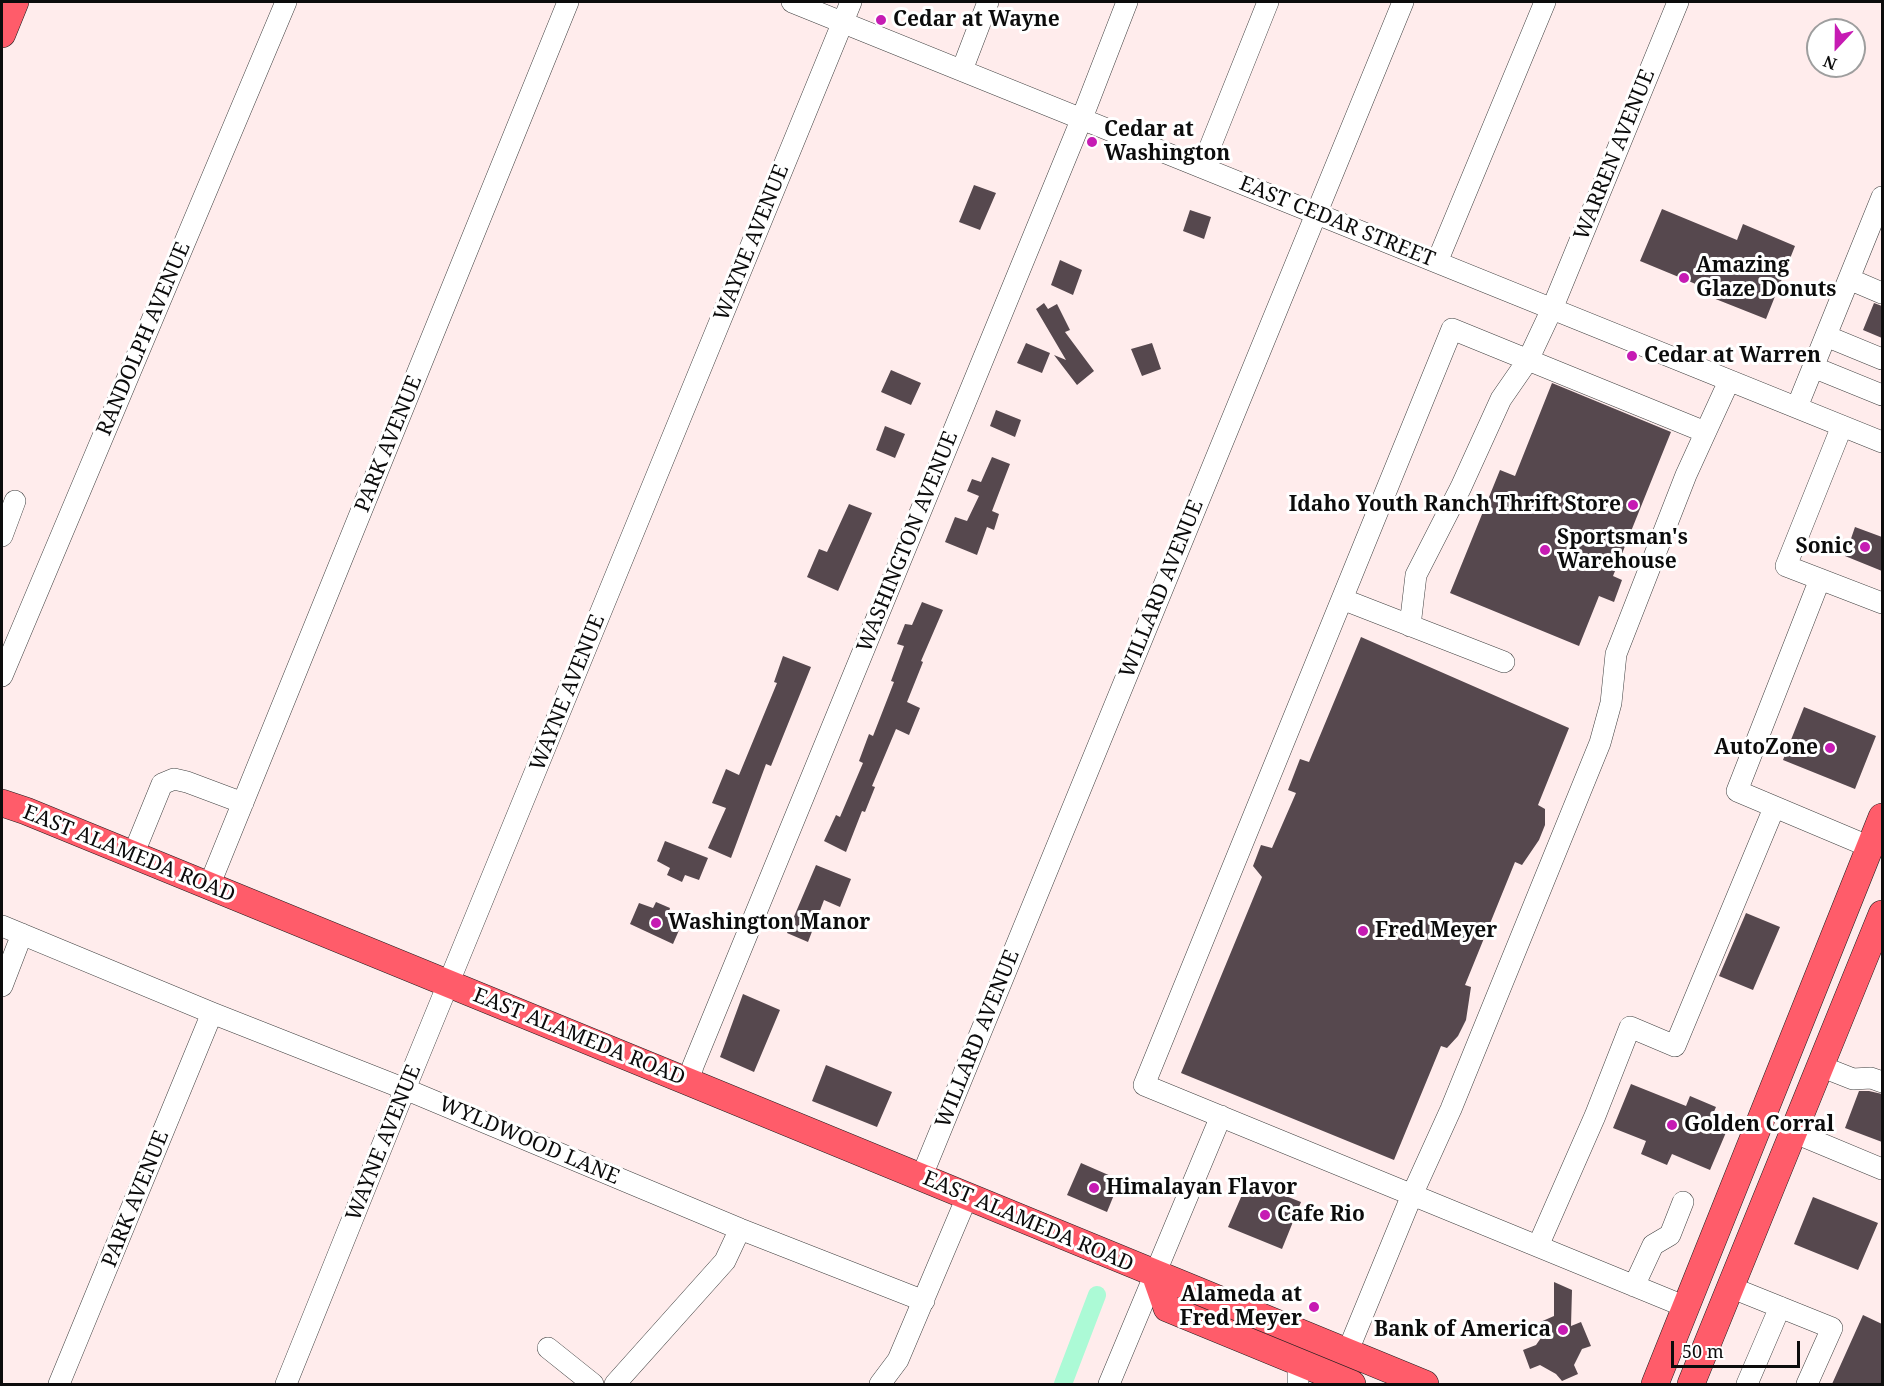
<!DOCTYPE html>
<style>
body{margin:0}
#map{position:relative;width:1884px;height:1386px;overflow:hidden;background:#ffecec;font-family:"Noto Serif",serif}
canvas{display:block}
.frame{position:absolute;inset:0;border:3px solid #0c0c0c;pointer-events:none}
.north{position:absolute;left:1806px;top:18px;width:60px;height:60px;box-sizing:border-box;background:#fff;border:2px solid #9e9e9e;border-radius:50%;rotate:202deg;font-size:16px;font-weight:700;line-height:24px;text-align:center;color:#0c0c0c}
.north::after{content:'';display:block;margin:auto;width:21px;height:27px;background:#c61bb3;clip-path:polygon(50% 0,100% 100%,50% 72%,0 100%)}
.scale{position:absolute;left:1671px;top:1341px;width:129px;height:27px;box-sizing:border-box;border:3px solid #0c0c0c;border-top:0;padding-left:8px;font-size:18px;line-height:21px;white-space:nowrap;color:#0c0c0c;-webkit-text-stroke:4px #fff;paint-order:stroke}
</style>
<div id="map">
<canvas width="1884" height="1386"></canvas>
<div class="frame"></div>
<div class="north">N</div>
<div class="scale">50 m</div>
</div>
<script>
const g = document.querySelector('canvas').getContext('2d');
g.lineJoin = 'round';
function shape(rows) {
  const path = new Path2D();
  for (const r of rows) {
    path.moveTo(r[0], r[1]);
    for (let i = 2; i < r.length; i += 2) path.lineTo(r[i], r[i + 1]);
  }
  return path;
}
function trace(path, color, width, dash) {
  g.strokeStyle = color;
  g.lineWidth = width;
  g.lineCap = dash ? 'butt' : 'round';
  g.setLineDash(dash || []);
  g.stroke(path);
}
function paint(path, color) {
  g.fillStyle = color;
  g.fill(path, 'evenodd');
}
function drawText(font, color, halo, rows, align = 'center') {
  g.font = font + ' "Noto Serif",serif';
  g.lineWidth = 6;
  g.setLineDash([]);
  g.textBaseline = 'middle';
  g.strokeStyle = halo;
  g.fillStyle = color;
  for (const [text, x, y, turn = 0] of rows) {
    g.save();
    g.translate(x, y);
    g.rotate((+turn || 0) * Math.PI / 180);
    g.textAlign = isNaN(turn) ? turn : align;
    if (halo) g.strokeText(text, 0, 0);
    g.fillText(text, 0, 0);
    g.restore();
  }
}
trace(shape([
 [1063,1384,1097,1295]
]), '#acfad6', 18);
paint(shape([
 [974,185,996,193,980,230,959,222],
 [1662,209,1737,240,1743,224,1795,246,1766,319,1713,298,1715,292,1640,261],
 [1190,210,1211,217,1204,239,1183,231],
 [1060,260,1082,270,1073,295,1051,285],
 [1044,303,1048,309,1057,304,1070,330,1065,332,1094,371,1077,385,1054,355,1066,360,1036,309],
 [1874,303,1882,306,1882,338,1863,330],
 [1026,343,1050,353,1042,373,1017,363],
 [1152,343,1161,369,1142,376,1131,349],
 [891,370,921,383,911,405,881,392],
 [1552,383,1671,432,1613,576,1622,580,1614,602,1599,596,1579,646,1450,593,1500,470,1515,476],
 [996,410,1021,420,1015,437,990,426],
 [885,426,905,434,895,458,876,450],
 [992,457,1010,464,992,511,999,514,994,530,987,527,977,555,945,542,955,517,967,521,979,496,967,491,972,479,981,482],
 [849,504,872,513,838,591,807,577,819,549,827,552],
 [1855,527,1882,537,1882,571,1845,556],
 [922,602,943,610,921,661,923,662,907,702,920,708,909,735,896,729,872,786,875,787,865,812,862,811,846,852,824,841,836,815,840,817,863,763,859,761,869,734,873,736,894,682,891,681,904,646,897,644,905,624,912,625],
 [1361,637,1569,728,1538,805,1545,809,1545,825,1539,840,1522,865,1515,862,1465,985,1471,987,1466,1020,1458,1036,1447,1048,1441,1046,1394,1160,1181,1073,1262,877,1253,866,1261,845,1272,848,1296,793,1288,790,1300,759,1309,762],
 [783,656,811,667,771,766,766,764,731,858,708,848,726,808,712,803,726,769,739,775,777,683,774,682],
 [1804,707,1876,736,1855,789,1783,760],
 [665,841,708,858,699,880,685,875,682,882,667,875,670,868,657,861],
 [816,865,851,879,840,907,824,900,808,942,787,933],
 [656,902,670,908,668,915,683,921,673,944,630,924,639,903,653,908],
 [1746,913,1780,927,1753,990,1719,976],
 [743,994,780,1010,754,1072,720,1057],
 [826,1065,892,1092,877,1127,812,1101],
 [1631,1084,1686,1106,1690,1096,1716,1107,1712,1116,1730,1123,1710,1170,1672,1154,1667,1165,1641,1154,1646,1141,1613,1128],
 [1859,1091,1869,1091,1882,1094,1882,1142,1845,1128],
 [1081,1163,1120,1180,1107,1212,1067,1195],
 [1248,1181,1301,1202,1282,1249,1228,1227],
 [1813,1197,1878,1223,1858,1270,1794,1244],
 [1554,1282,1572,1290,1571,1326,1581,1322,1591,1346,1582,1349,1574,1365,1578,1374,1562,1381,1556,1374,1540,1365,1530,1369,1523,1350,1536,1345,1543,1335,1538,1323,1554,1316],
 [1863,1315,1882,1324,1882,1384,1832,1384]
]), '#56484e');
const minor = shape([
 [792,2,1882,442],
 [962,70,988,2],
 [1202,167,1268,2],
 [1437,262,1545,2],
 [1849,279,1882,293],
 [1826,336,1882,359],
 [1813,367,1882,395],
 [1797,407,1882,197],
 [1842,426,1786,566,1882,603],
 [2,536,15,501],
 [1820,579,1737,791,1870,847],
 [1342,599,1504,662],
 [1410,626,1416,575,1461,487,1501,399,1528,360,1552,309,1678,2],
 [2,676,286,2],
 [133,855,162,784,174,779,187,782,243,803],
 [209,886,568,2],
 [2,926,212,1013,405,1089,740,1229,924,1301],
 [2,986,22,934],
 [1820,1066,1853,1079,1871,1078,1882,1082],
 [689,1082,693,1066,1082,118,1127,2],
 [1793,1132,1882,1169],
 [921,1178,1403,2],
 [1538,1246,1595,1116,1630,1027,1675,1046,1774,808],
 [1634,1286,1653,1245,1670,1235,1683,1202],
 [1730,1287,1832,1328,1807,1384],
 [1686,1307,1144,1085,1452,329,1705,432],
 [548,1348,593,1384],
 [1347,1353,1412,1195,1451,1109,1600,743,1611,703,1616,654,1686,475,1729,381],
 [59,1384,212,1013],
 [286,1384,405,1089,851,2],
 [615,1384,725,1261,740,1229],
 [880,1384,898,1360,967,1197],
 [1109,1384,1221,1116],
 [1298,1384,1298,1362],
 [1747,1384,1780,1307]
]);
const major = shape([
 [2,34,15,2],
 [2,803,26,811,689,1082,1425,1384],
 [1155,1274,1167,1308,1352,1384],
 [1655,1384,1882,817],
 [1691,1384,1882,914]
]);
trace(minor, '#3f3f3f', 22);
trace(major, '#1d1d1d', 28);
trace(minor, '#fff', 21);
trace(major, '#ff5c6a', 27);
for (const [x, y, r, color] of [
 [881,20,6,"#c61bb3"],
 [1092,142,6,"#c61bb3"],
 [1684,278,6,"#c61bb3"],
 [1632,356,6,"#c61bb3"],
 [1633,505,6,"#c61bb3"],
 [1865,547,6,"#c61bb3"],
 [1545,550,6,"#c61bb3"],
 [1830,748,6,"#c61bb3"],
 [656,923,6,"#c61bb3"],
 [1363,931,6,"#c61bb3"],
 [1672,1125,6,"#c61bb3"],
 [1094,1188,6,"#c61bb3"],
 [1265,1215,6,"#c61bb3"],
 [1314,1307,6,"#c61bb3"],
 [1563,1330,6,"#c61bb3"]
]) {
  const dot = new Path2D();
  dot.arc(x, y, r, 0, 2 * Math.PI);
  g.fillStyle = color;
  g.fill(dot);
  trace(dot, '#fff', 2);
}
drawText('bold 21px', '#0c0c0c', '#fff', [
 ["Cedar at Wayne",893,20],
 ["Cedar at",1104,130],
 ["Washington",1104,154],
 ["Amazing",1696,266],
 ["Glaze Donuts",1696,290],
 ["Cedar at Warren",1644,356],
 ["Idaho Youth Ranch Thrift Store",1621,505,"right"],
 ["Sportsman's",1557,538],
 ["Warehouse",1557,562],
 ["Sonic",1853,547,"right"],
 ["AutoZone",1818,748,"right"],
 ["Washington Manor",668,923],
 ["Fred Meyer",1375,931],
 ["Golden Corral",1684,1125],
 ["Himalayan Flavor",1106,1188],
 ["Cafe Rio",1277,1215],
 ["Alameda at",1302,1295,"right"],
 ["Fred Meyer",1302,1319,"right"],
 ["Bank of America",1551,1330,"right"]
], 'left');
drawText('21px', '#0c0c0c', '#fff', [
 ["WARREN AVENUE",1615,155,-68],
 ["EAST CEDAR STREET",1337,222,22],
 ["WAYNE AVENUE",752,243,-68],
 ["RANDOLPH AVENUE",144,339,-67],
 ["PARK AVENUE",389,444,-68],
 ["WASHINGTON AVENUE",908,542,-68],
 ["WILLARD AVENUE",1162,589,-68],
 ["WAYNE AVENUE",568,693,-68],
 ["EAST ALAMEDA ROAD",129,854,22],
 ["EAST ALAMEDA ROAD",579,1037,22],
 ["WILLARD AVENUE",978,1039,-68],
 ["WYLDWOOD LANE",529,1141,23],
 ["WAYNE AVENUE",384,1143,-68],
 ["PARK AVENUE",136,1199,-68],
 ["EAST ALAMEDA ROAD",1028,1222,23]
]);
</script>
